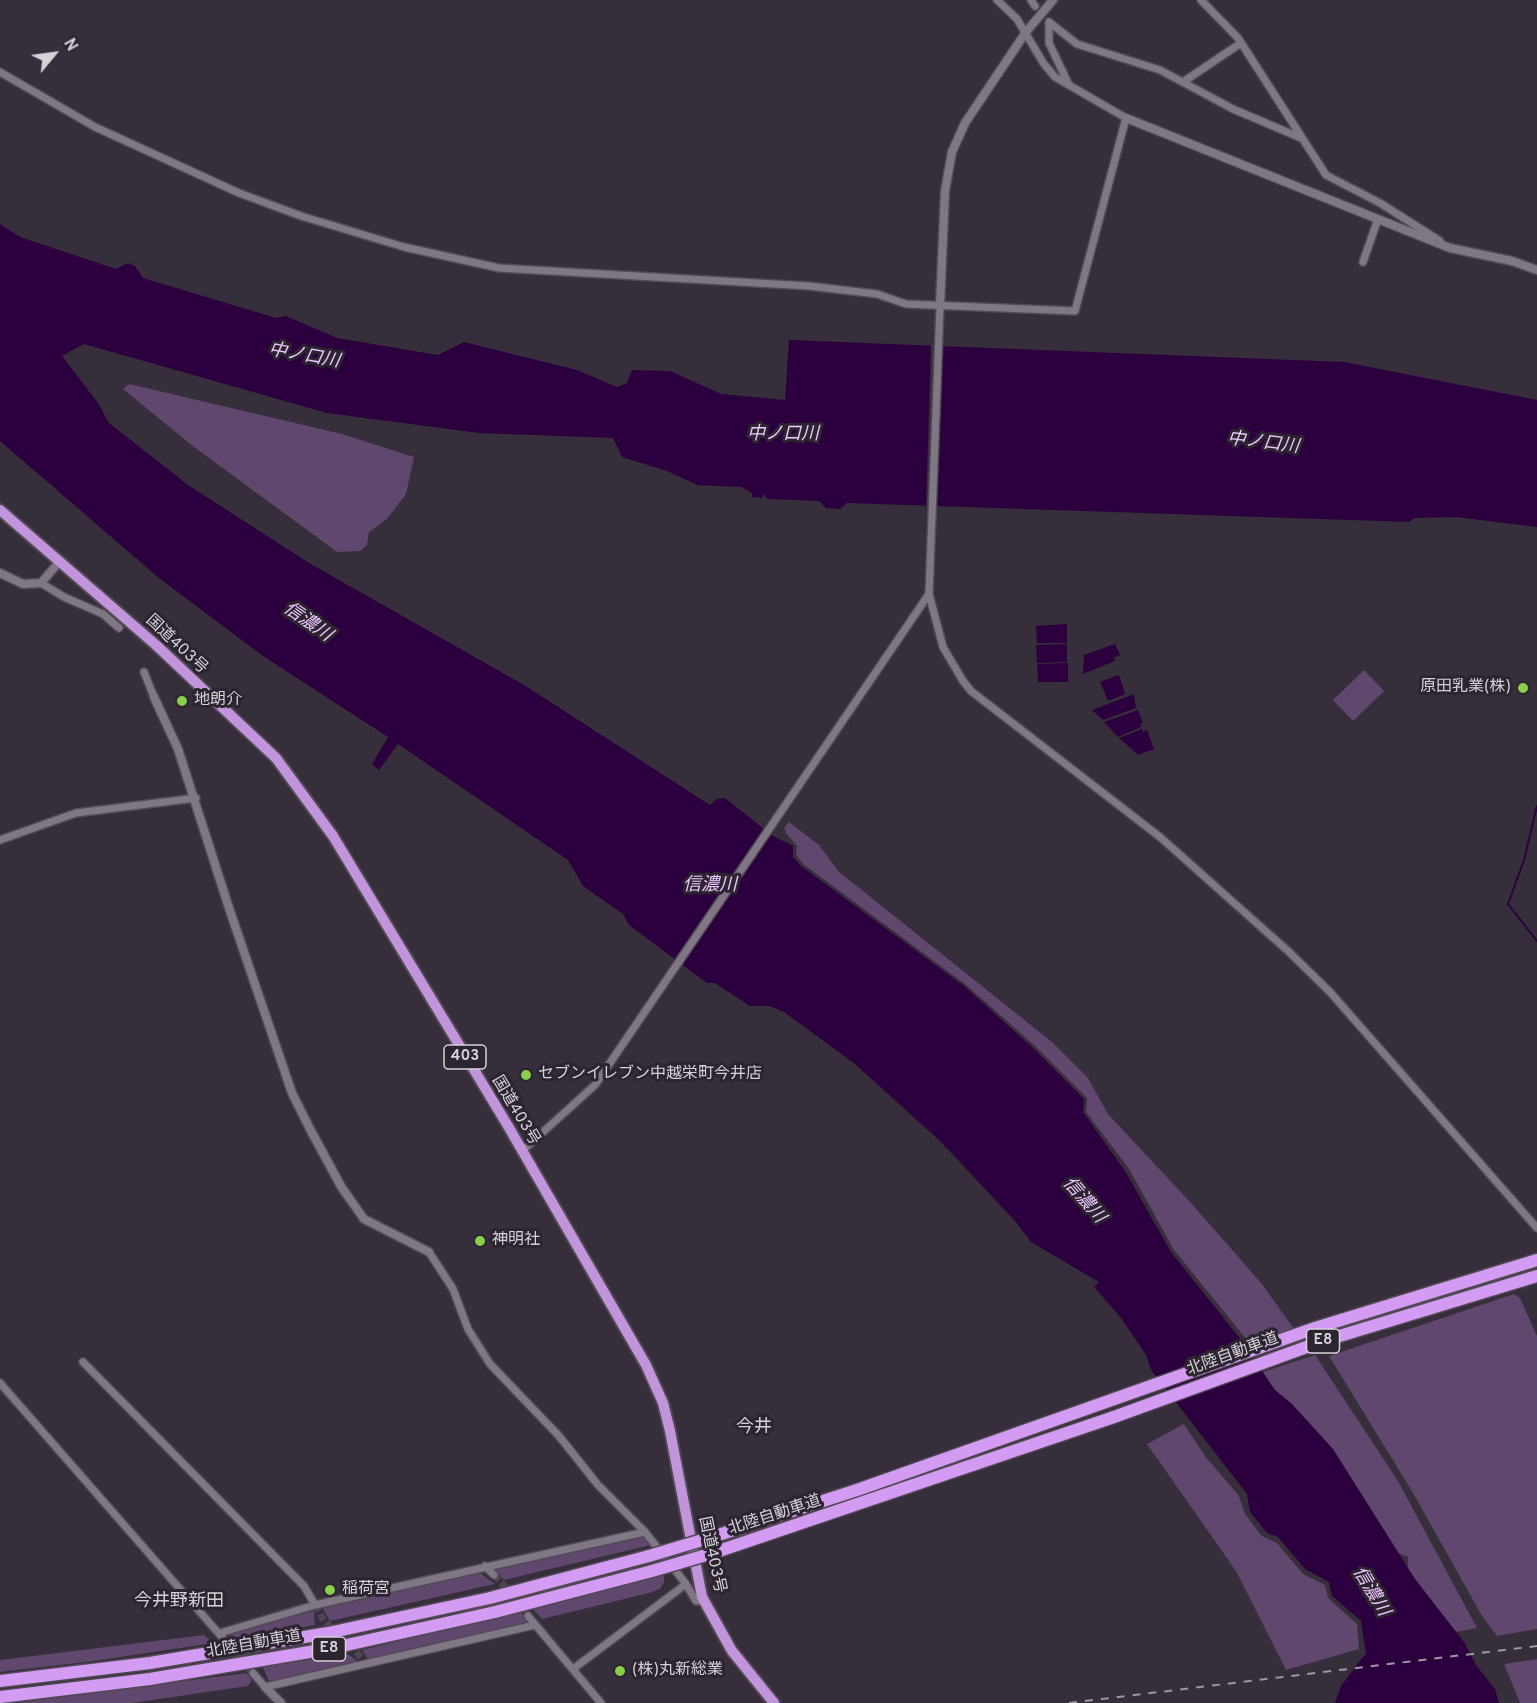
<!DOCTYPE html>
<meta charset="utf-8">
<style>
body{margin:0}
#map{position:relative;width:1537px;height:1703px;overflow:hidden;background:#362e3a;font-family:Overpass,sans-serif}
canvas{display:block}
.north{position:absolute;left:24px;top:24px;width:60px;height:60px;-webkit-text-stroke:4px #2c2530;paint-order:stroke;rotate:61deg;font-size:16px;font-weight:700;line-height:24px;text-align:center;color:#d6d1d9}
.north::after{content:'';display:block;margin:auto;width:21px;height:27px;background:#d6d1d9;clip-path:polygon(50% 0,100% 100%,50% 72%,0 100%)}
</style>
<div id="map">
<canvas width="1537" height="1703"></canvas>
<div class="north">N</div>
</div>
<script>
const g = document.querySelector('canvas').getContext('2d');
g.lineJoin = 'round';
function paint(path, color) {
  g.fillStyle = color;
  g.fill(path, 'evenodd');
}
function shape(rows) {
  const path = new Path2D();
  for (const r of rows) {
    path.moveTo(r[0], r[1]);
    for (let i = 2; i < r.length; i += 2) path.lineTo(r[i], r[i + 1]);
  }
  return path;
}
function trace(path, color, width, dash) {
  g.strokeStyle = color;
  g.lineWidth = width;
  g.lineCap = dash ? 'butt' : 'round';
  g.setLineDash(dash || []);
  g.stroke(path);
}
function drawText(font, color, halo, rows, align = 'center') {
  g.font = font + ' Overpass,"Noto Sans JP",sans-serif';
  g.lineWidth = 6;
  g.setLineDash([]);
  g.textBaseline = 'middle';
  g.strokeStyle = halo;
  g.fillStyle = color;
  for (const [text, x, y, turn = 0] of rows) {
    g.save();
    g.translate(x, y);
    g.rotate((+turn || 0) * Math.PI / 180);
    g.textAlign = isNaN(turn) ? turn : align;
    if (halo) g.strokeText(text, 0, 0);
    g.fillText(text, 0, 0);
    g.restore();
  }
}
paint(shape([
 [129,384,342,434,414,457,406,494,387,519,369,532,367,545,360,551,337,552,194,447,123,389],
 [1364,670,1384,691,1353,721,1333,700],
 [789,822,819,845,838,871,1052,1042,1088,1078,1108,1114,1191,1203,1262,1284,1294,1329,1251,1345,1174,1250,1129,1169,1086,1112,1087,1098,1034,1045,965,984,803,864,796,855,797,846,786,833,784,828],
 [1514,1294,1520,1298,1537,1336,1537,1629,1497,1636,1482,1616,1413,1493,1329,1356],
 [1315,1355,1398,1481,1477,1628,1451,1633,1407,1578,1408,1557,1389,1549,1257,1374],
 [1184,1424,1205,1456,1239,1496,1245,1514,1262,1536,1277,1543,1303,1574,1325,1585,1328,1598,1357,1624,1359,1649,1286,1670,1236,1571,1147,1444],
 [644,1537,651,1545,504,1580,496,1571,497,1567],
 [480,1573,495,1584,330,1621,322,1607],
 [664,1575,664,1582,660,1589,649,1593,542,1619,531,1607],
 [314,1611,315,1625,230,1640,228,1632],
 [521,1611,527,1624,368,1660,362,1650],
 [204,1635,213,1643,94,1661,0,1672,0,1660],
 [348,1654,359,1662,269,1682,263,1667],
 [1537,1659,1537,1703,1520,1703,1504,1664],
 [246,1673,252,1680,248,1686,132,1703,16,1703]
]), '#5f476d');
paint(shape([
 [0,224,20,237,116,269,128,263,135,266,143,278,276,318,286,316,337,338,438,355,464,342,577,370,617,387,627,383,632,370,670,371,721,394,785,400,789,340,1344,362,1537,400,1537,527,1456,517,1414,518,1409,522,847,503,840,509,826,508,819,501,767,499,764,494,762,498,752,497,752,493,741,487,697,485,667,471,622,457,613,438,479,433,327,413,84,344,62,356,98,403,109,423,188,485,309,563,524,685,710,805,717,799,725,798,730,802,773,836,793,846,793,857,801,866,964,986,1032,1047,1084,1099,1083,1112,1125,1171,1171,1252,1242,1341,1275,1390,1292,1404,1333,1449,1415,1579,1464,1642,1476,1665,1495,1689,1499,1703,1335,1703,1341,1686,1366,1653,1361,1621,1332,1596,1329,1582,1305,1569,1278,1537,1267,1533,1250,1512,1247,1494,1151,1370,1146,1355,1121,1318,1094,1287,1099,1282,1031,1242,1015,1221,941,1142,855,1064,784,1012,769,1006,750,1006,715,983,707,983,629,925,623,914,583,886,568,860,398,744,379,770,372,764,388,737,263,656,159,578,0,441],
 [1067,624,1067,643,1037,643,1036,626],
 [1067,644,1067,662,1037,663,1036,645],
 [1115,644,1120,655,1114,658,1115,661,1083,674,1084,655],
 [1068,663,1068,682,1038,682,1037,664],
 [1119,675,1125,694,1108,701,1100,682],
 [1134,694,1136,708,1103,720,1092,710],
 [1138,710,1143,723,1140,724,1141,727,1118,737,1104,722],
 [1142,729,1143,732,1147,730,1154,749,1138,755,1119,738]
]), '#2c003e');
paint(shape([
 [931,342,943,342,937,509,926,508]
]), '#362e3a');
trace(shape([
 [1537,806,1524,860,1508,904,1537,941]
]), '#2c003e', 2);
trace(shape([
 [494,1575,525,1609,528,1616],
 [315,1605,324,1621,363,1659]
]), '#4e4652', 7, [7, 3.5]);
trace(shape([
 [230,1646,253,1673]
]), '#4e4652', 8, [8, 4]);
const minor = shape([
 [1031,0,1035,6],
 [1201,0,1238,38,1326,175,1380,203,1440,241],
 [1049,22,1077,44,1160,70,1233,109,1301,138],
 [1049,22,1049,43,1069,85],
 [0,72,95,127,239,193,301,216,404,247,499,268,809,286,877,294,906,304,1075,311,1126,118,1055,77,1044,64,1017,19,997,0],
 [1183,82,1241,43],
 [1363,262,1378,219],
 [940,306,929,594,943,647,963,681,971,691,1160,837,1288,951,1330,992,1537,1228],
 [41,583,64,597,103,614,119,628],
 [144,672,154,697],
 [0,840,76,813,196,798],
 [522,1151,595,1085,929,594],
 [429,1252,453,1289,468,1329,490,1364,559,1436,598,1485,645,1532,686,1584,696,1601,704,1601],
 [83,1362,304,1586,315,1605],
 [0,1383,228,1644],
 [485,1566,494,1575],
 [528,1616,601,1703],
 [220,1633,315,1605,645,1532],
 [573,1669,686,1584],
 [253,1673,265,1687,535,1625]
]);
const tertiary = shape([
 [1126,118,1450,248,1512,261,1537,270],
 [940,306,945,191,952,152,965,123,1026,32,1053,0],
 [0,573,23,584,41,583,60,561],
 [154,697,178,749,229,908,292,1093,311,1131,342,1188,364,1219,429,1252],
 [265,1687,281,1703]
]);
const trunk = shape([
 [0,510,156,645,276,758,333,836,508,1126,646,1365,663,1403,670,1431,702,1597,732,1651,774,1703]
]);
const motorway = shape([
 [709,1538,857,1490,1315,1328,1537,1260],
 [713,1553,1114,1417,1323,1341,1537,1276],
 [0,1681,150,1663,328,1633,490,1598,649,1556],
 [0,1697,150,1679,333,1648,495,1612,652,1571]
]);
trace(minor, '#514a55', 10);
trace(tertiary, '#514a55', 11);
trace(trunk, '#514a55', 14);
trace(motorway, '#514a55', 15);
trace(minor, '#807785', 7);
trace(tertiary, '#807785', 8);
trace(trunk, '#c294dc', 10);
trace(motorway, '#d39bf2', 12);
trace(shape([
 [1069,1703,1537,1646]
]), '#9e98a1', 2, [8, 8]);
const motorwayBridge = shape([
 [649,1556,709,1538],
 [652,1571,713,1553]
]);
trace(motorwayBridge, '#514a55', 15, []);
trace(motorwayBridge, '#d39bf2', 12);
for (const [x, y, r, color] of [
 [1523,688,6,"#88cf4a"],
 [182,701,6,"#88cf4a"],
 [526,1075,6,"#88cf4a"],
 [480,1241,6,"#88cf4a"],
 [330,1590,6,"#88cf4a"],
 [620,1671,6,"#88cf4a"]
]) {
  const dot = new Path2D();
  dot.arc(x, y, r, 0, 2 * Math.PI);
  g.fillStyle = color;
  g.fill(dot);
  trace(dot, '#2c2530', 2);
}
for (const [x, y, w] of [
 [465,1057,42],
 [1323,1341,33],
 [329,1649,33]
]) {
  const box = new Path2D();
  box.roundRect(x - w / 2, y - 12, w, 24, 4.5);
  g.fillStyle = '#2c2530';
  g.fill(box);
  trace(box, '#d6d1d9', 1.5);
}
drawText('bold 15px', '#d6d1d9', null, [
 ["403",465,1057],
 ["E8",1323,1341],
 ["E8",329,1649]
]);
drawText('16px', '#d6d1d9', '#2c2530', [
 ["国道403号",176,645,43],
 ["国道403号",515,1111,59],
 ["北陸自動車道",1233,1355,-20],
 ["北陸自動車道",775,1516,-18],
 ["国道403号",711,1555,78],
 ["北陸自動車道",254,1645,-10]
]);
drawText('16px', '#d6d1d9', '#2c2530', [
 ["原田乳業(株)",1511,688,"right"],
 ["地朗介",194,701],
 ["セブンイレブン中越栄町今井店",538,1075],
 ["神明社",492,1241],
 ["稲荷宮",342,1590],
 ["(株)丸新総業",632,1671]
], 'left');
drawText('italic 18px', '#ebc7ff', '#2c2530', [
 ["中ノ口川",304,357,10],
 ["中ノ口川",783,435],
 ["中ノ口川",1263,444,7],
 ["信濃川",307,623,35],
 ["信濃川",710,886],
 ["信濃川",1083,1201,49],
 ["信濃川",1370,1592,59]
]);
drawText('18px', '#d6d1d9', '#2c2530', [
 ["今井",754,1428],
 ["今井野新田",179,1602]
]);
</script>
